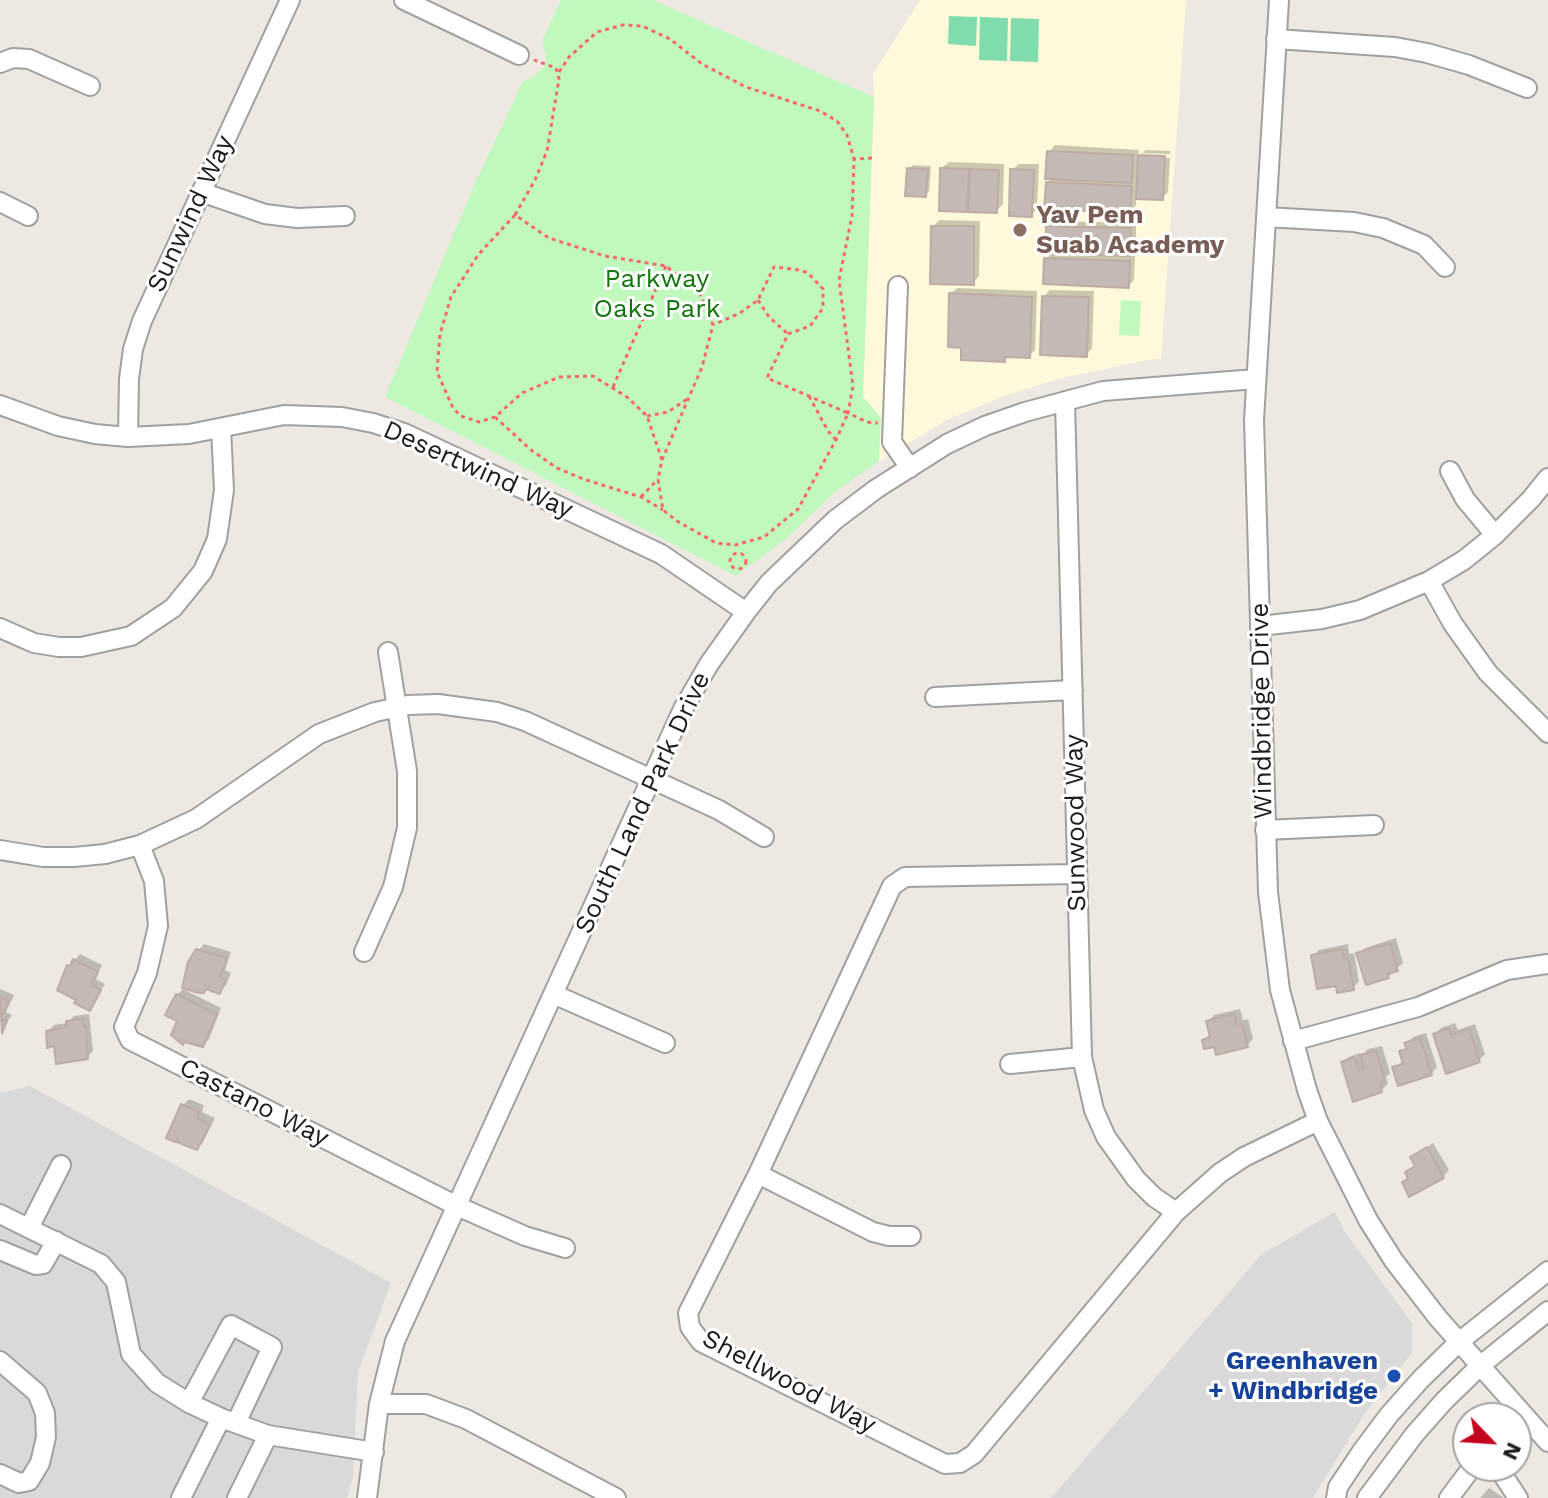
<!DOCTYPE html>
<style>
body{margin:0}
#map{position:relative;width:1548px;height:1498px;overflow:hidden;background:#ede8e2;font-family:"Work Sans",sans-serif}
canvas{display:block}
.north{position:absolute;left:1452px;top:1402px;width:80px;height:80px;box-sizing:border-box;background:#fff;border:2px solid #a4a4a4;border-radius:50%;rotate:115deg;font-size:22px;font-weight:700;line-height:32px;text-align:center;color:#1c1c1c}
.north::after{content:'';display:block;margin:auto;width:28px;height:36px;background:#c4041e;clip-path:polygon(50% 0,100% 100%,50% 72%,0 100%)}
</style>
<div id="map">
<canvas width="1548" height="1498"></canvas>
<div class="north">N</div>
</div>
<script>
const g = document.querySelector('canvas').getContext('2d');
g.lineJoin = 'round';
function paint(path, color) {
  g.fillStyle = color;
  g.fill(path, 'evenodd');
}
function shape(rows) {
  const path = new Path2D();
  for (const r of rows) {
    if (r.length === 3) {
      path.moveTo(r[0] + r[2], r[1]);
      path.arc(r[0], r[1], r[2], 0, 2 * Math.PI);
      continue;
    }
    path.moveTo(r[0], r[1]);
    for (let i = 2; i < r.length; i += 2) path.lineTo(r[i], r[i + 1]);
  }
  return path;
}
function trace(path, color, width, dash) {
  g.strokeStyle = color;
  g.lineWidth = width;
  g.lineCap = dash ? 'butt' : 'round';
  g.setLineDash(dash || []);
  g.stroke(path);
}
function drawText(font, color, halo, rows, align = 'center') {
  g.font = font + ' "Work Sans",sans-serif';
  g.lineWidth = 6;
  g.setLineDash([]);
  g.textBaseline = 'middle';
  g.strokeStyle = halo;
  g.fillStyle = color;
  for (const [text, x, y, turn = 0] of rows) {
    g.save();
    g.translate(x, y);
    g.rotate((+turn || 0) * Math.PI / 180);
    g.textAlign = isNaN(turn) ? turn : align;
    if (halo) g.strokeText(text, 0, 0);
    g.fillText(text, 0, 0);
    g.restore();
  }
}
paint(shape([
 [30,1086,391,1283,358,1372,353,1477,347,1498,0,1498,0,1093],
 [1335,1212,1345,1232,1412,1323,1412,1353,1364,1414,1313,1498,1051,1498,1262,1254]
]), '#dad9d9');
paint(shape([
 [920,0,1186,0,1161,359,1147,360,1062,378,1001,397,947,420,879,461,881,418,863,397,874,97,873,74]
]), '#fef9da');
paint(shape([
 [561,0,653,0,874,97,863,397,881,418,879,461,836,491,786,539,736,576,385,397,473,188,523,81,532,78,544,67,546,55,542,41],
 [1121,300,1141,301,1139,336,1119,335]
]), '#c1f8be');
paint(shape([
 [949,16,977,17,976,46,948,44],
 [980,17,1008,18,1007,61,979,60],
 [1011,18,1039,19,1038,62,1010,61]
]), '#80dcac');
paint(shape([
 [1055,145,1139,150,1138,157,1146,150,1170,151,1170,154,1143,153,1143,157,1170,158,1168,192,1162,198,1136,197,1136,205,1130,211,1048,183,1053,177,1049,152],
 [949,162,1004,164,1003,204,996,211,941,209,942,168],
 [1019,164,1039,164,1037,209,1031,215,1012,170],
 [913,165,931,166,929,191,926,195,909,169],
 [939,220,980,221,979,276,973,283,933,227],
 [1054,221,1136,223,1136,248,1128,255,1135,255,1134,280,1128,286,1046,259,1053,252,1048,227],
 [957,288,1037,291,1035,350,1029,356,1009,355,1004,360,951,294],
 [1050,290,1094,291,1092,348,1086,355,1044,296],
 [1396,938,1403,963,1388,976,1359,954,1365,948],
 [204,944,231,952,225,970,231,973,226,985,220,991,198,951],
 [1348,944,1349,954,1354,953,1359,981,1353,988,1337,983,1313,956,1319,950],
 [80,954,102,965,96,979,105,984,89,1009,69,966],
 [0,989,14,995,6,1012,12,1015,1,1030],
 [183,989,221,1008,209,1039,203,1045,180,1020,177,995],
 [1240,1009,1243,1020,1248,1019,1253,1039,1247,1045,1204,1040,1211,1033,1208,1022,1214,1015],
 [89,1014,93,1051,87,1057,56,1044,48,1031,54,1025,67,1023,74,1016],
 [1455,1023,1458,1030,1475,1024,1485,1054,1479,1060,1435,1034,1441,1028],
 [1426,1033,1437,1067,1431,1074,1394,1068,1404,1060,1401,1052,1408,1046,1407,1043,1413,1037],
 [1382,1046,1390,1073,1386,1077,1388,1084,1381,1090,1343,1063,1349,1057,1360,1053,1361,1056,1368,1049],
 [189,1099,204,1105,202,1112,215,1118,203,1142,197,1148,178,1136,183,1105],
 [1433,1143,1449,1170,1443,1177,1404,1182,1409,1177,1407,1172,1416,1164,1413,1158],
 [1489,1488,1504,1498,1480,1498]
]), '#0003');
const building = shape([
 [1047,151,1133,155,1132,183,1045,179,1047,151],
 [1138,155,1165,156,1163,200,1136,199,1138,155],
 [907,168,928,169,926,197,905,196,907,168],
 [940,168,969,169,967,212,939,211,940,168],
 [970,169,999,170,997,213,968,212,970,169],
 [1010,169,1034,170,1032,217,1009,216,1010,169],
 [1046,182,1132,186,1130,213,1044,209,1046,182],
 [931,226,974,226,974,285,930,284,931,226],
 [1046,226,1131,228,1130,256,1045,254,1046,226],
 [1044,258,1130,261,1129,288,1043,284,1044,258],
 [949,293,1032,297,1030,358,1005,357,1005,362,961,360,961,348,948,347,949,293],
 [1042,296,1089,297,1087,357,1040,355,1042,296],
 [1390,943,1398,971,1388,974,1389,978,1366,985,1356,953,1390,943],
 [196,949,227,958,220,977,226,979,220,994,206,989,204,993,199,993,182,988,188,962,196,949],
 [1342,949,1344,959,1348,958,1354,990,1337,993,1336,986,1317,989,1311,955,1342,949],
 [73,959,98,972,91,985,101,990,90,1011,74,1003,76,1000,57,990,67,965,70,966,73,959],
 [176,994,217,1014,203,1047,184,1042,183,1045,171,1035,177,1021,165,1015,176,994],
 [0,996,9,1001,1,1019,7,1021,2,1033,0,996],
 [1234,1014,1237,1025,1242,1024,1248,1047,1216,1055,1214,1047,1204,1049,1202,1040,1210,1037,1206,1021,1234,1014],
 [83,1019,84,1027,86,1026,88,1059,56,1064,54,1046,47,1048,46,1031,66,1027,66,1021,83,1019],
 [1449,1028,1451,1035,1469,1029,1480,1062,1446,1074,1433,1034,1449,1028],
 [1420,1038,1432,1075,1398,1086,1392,1067,1403,1064,1399,1051,1407,1049,1404,1043,1420,1038],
 [1376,1051,1385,1081,1381,1083,1382,1092,1353,1102,1341,1062,1354,1057,1358,1069,1364,1068,1360,1055,1376,1051],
 [181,1104,199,1112,197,1118,210,1125,197,1150,177,1142,178,1139,175,1142,166,1138,181,1104],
 [1427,1147,1444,1178,1409,1197,1402,1182,1408,1179,1405,1172,1415,1166,1410,1157,1427,1147]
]);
paint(building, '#c5b9b5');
trace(building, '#beaca4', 2);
const minor = shape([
 [404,0,519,55],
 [1279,0,1254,420,1268,892,1280,990,1307,1090,1318,1121,1368,1220,1394,1261,1438,1318,1548,1442],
 [1276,39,1395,47,1427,53,1469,65,1527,88],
 [0,63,13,58,29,59,90,86],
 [201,192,265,214,297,218,345,216],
 [0,202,28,216],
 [1266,217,1354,222,1383,228,1424,245,1445,267],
 [898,286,892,442,910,468],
 [1065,401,1082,1057,1094,1110,1106,1137,1136,1179,1154,1197,1176,1212],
 [0,405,58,426,95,434,128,437,189,434,284,415,342,417,373,423,404,433,661,554,746,612],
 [128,437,129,379,133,349,142,321,290,0],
 [1450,471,1465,499,1495,535],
 [1429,581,1453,624,1488,673,1548,733],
 [1260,626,1322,619,1360,610,1429,581,1464,560,1495,535,1531,499,1548,478],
 [0,628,34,643,59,647,81,647,131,636,173,608,203,571,217,539,224,490,221,428],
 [935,697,1073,690],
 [1265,830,1374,825],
 [140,845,154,881,158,926,147,973,124,1027,130,1040,457,1206,525,1236,565,1248],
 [0,850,43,857,74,857,105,854,140,845,196,819,319,734,375,712,408,705,438,704,497,712,525,721,719,810,764,837],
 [1077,874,905,877,892,886,758,1174,688,1313,690,1327,701,1342,945,1464,960,1463,974,1454,1176,1212,1220,1173,1244,1157,1318,1121],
 [364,952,393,887,407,828,407,771,388,652],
 [553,994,665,1043],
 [1293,1041,1418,1007,1507,970,1548,964],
 [1010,1064,1082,1057],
 [758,1174,873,1232,889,1236,911,1236],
 [0,1214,101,1264,116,1282,131,1354,157,1383,189,1403,221,1418,268,1435,374,1452],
 [29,1228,61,1165],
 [0,1250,36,1265,43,1264,56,1241],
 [0,1361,37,1393,45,1413,46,1437,40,1463,29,1481,19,1483,0,1474],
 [189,1403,231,1325,272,1347,236,1423],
 [379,1404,426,1404,466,1419,616,1498],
 [1497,1466,1518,1498],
 [181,1498,221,1418],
 [237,1498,268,1435],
 [367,1498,379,1404,395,1341,683,709,709,664,746,612,769,583,835,520,876,489,947,444,985,426,1025,412,1103,391,1256,379],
 [1336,1498,1338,1487,1362,1451,1389,1415,1421,1379,1459,1342,1548,1271],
 [1367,1498,1414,1435,1444,1401,1481,1365,1548,1311],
 [1449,1498,1473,1466]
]);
trace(minor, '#a0a0a0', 22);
trace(shape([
 [559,72,569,57,597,32,623,25,642,26,670,39,702,64,746,87,820,111,837,121,847,135,854,159],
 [872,158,854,159,852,216,839,280,853,386,848,413,867,422,878,423],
 [515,215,535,180,547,151,559,79,556,68,534,60],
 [758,300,769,317,787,333],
 [613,387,666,266],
 [809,396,828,431,836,440],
 [647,416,668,412,690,397],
 [495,417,531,450,557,468,583,479,641,497,663,510],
 [662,460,702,367,713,325,700,294,666,266,605,256,549,238,515,215,478,255,451,297,440,334,437,372,453,408,461,416,479,422,495,417,522,393,559,377,593,376,627,397,647,416,662,460,658,479,663,510,677,521,716,543,735,545,764,537,798,509,836,440,848,413,767,378,788,334,810,326,823,308,823,289,808,273,800,270,774,267,758,300,740,313,713,325],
 [641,497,658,479],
 [738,561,8]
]), '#f7696e', 3, [4, 4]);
trace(minor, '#fff', 18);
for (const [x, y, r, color] of [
 [1020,230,8,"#8d6e63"],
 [1394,1376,8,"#1a4fb4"]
]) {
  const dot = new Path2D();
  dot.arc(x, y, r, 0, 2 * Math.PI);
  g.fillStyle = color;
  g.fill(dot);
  trace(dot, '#fff', 3);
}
drawText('26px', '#1c1c1c', '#fff', [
 ["Sunwind Way",191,214,-65],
 ["Desertwind Way",478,470,24],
 ["Windbridge Drive",1262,711,-91],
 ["South Land Park Drive",643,803,-65],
 ["Sunwood Way",1076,823,-91],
 ["Castano Way",254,1103,27],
 ["Shellwood Way",789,1382,28]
]);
drawText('bold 26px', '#785e54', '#fff', [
 ["Yav Pem",1036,215],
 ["Suab Academy",1036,245]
], 'left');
drawText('26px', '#13770d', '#fff', [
 ["Parkway",657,279],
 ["Oaks Park",657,309]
]);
drawText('bold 26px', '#164399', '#fff', [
 ["Greenhaven",1378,1361],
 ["+ Windbridge",1378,1391]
], 'right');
</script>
